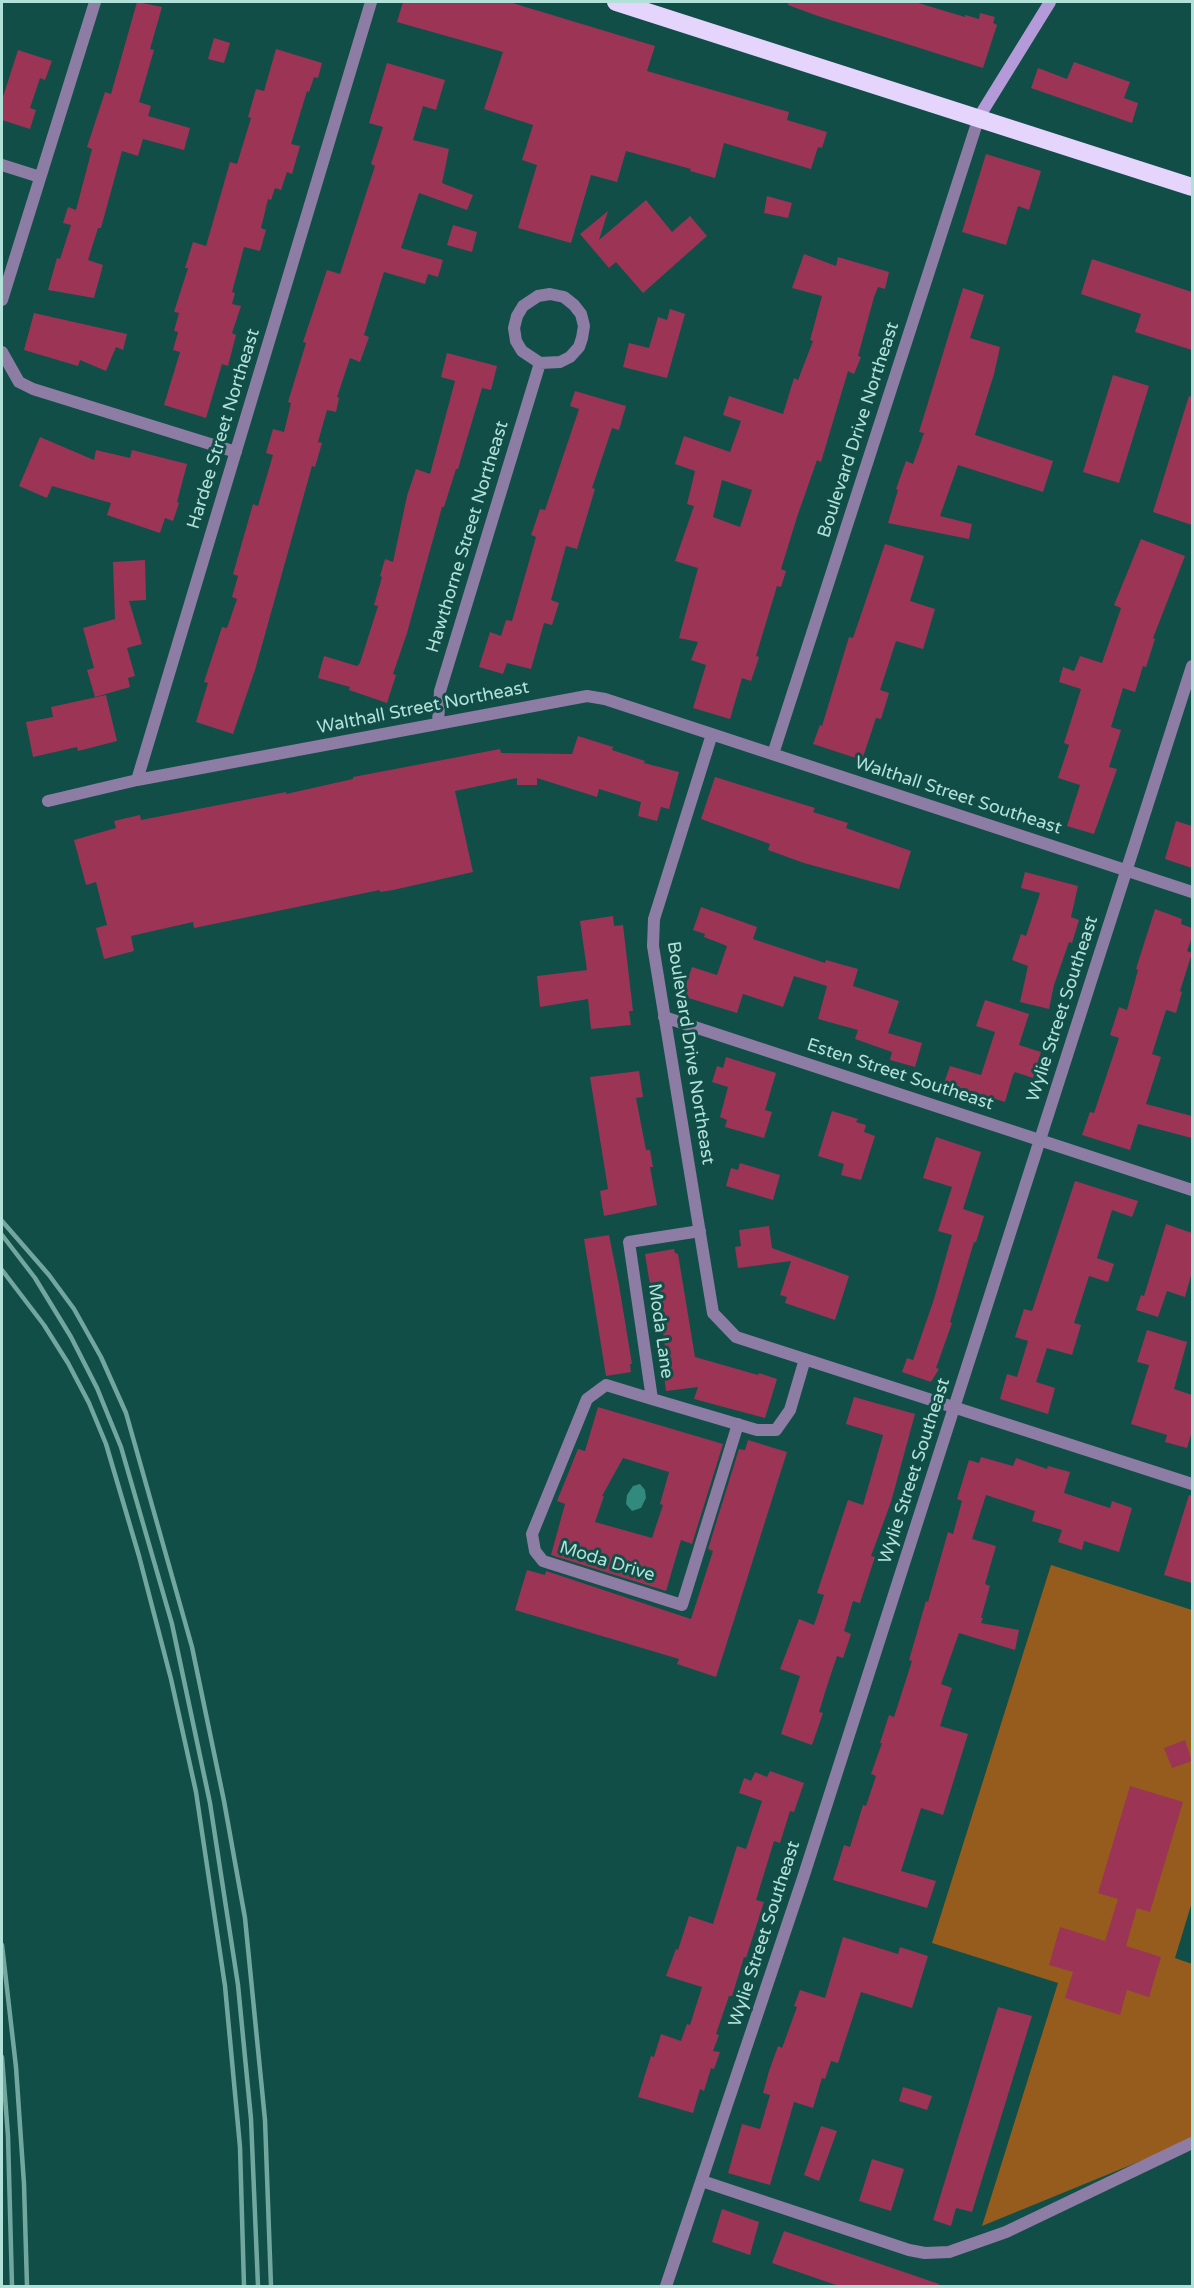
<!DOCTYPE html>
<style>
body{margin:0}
#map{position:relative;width:1194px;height:2288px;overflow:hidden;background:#114e47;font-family:"Varela Round",sans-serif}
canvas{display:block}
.frame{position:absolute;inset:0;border:3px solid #b1e1d9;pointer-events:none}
</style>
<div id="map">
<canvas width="1194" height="2288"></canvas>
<div class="frame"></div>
</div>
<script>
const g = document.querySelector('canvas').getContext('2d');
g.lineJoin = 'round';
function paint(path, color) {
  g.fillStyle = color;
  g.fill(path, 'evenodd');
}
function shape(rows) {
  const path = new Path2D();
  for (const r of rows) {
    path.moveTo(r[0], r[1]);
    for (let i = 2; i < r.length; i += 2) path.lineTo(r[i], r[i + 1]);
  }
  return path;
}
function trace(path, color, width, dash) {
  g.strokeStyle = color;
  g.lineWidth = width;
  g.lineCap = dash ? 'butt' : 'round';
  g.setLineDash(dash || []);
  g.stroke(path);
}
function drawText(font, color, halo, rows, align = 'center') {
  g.font = font + ' "Varela Round",sans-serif';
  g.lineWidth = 6;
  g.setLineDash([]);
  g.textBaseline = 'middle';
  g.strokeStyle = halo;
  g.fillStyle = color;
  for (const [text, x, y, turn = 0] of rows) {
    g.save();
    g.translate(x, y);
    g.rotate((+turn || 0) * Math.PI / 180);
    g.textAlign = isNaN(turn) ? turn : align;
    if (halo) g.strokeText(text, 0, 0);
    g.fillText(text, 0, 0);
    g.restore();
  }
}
paint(shape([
 [1051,1565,1192,1610,1192,1902,1175,1958,1192,1964,1192,2140,982,2226,1058,1983,932,1943]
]), '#955c1e');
paint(shape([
 [640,1484,645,1490,646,1498,641,1508,632,1511,626,1504,627,1495,633,1486]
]), '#32897e');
paint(shape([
 [137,2,162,7,150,49,154,50,139,102,151,106,148,116,190,128,184,150,143,139,138,156,122,151,101,228,98,228,88,260,103,265,94,298,48,290,57,258,60,259,71,225,63,223,68,207,76,210,92,149,87,147,105,92,111,94],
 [403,2,509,2,655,46,647,71,789,112,787,120,827,132,822,148,818,147,811,169,724,143,715,178,690,171,691,169,626,151,617,182,591,175,571,243,518,228,537,165,522,160,533,125,484,109,503,52,397,22],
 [788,2,915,2,965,17,965,15,979,19,980,13,995,17,993,23,997,25,983,68,818,16,788,5],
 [214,38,230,43,224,63,208,59],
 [276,49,322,63,318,78,314,77,309,92,307,91,291,144,300,146,292,174,287,172,281,190,275,188,271,200,268,199,261,228,266,230,260,251,244,247,232,292,235,293,232,304,241,306,232,333,236,335,228,366,222,364,206,418,164,405,180,352,173,350,178,332,174,331,179,313,174,312,188,268,185,268,193,242,206,246,230,162,237,164,251,118,248,117,256,89,264,91],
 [18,50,52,61,45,80,40,78,30,108,36,110,30,129,2,120,2,100],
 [1074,62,1130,82,1124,98,1138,103,1132,123,1031,88,1038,68,1067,79],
 [387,63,445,80,436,110,423,106,413,140,449,149,442,183,473,195,467,210,419,193,401,248,443,260,438,277,428,274,425,284,384,272,364,335,369,337,360,362,350,358,337,397,339,398,336,412,327,410,318,442,322,443,315,467,312,466,255,670,233,734,196,722,208,683,204,682,222,627,227,628,237,599,232,597,238,576,233,574,253,504,258,506,273,455,266,453,273,429,284,432,291,403,288,402,306,343,303,342,327,270,340,274,375,166,371,164,383,127,369,123],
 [986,154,1041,171,1029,210,1018,206,1006,245,962,232],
 [767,196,792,203,788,218,764,213],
 [646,200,672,232,690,216,707,236,643,293,616,262,609,268,580,234,608,211,599,240],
 [453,225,477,232,472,252,447,245],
 [804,254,836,266,838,257,889,272,885,289,878,287,874,297,858,356,861,357,854,374,848,371,821,462,817,460,797,517,781,569,786,571,781,587,777,586,756,656,759,657,751,681,742,678,730,719,693,708,706,665,691,660,698,642,679,638,698,568,675,561,694,506,687,504,695,471,675,464,684,436,730,452,741,421,723,415,729,396,783,414,794,378,798,380,813,341,810,340,822,296,792,288],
 [722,480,752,490,740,527,713,517],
 [1092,259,1192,292,1192,350,1135,332,1141,314,1081,294],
 [963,288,984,295,970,338,1000,347,994,374,975,435,1053,461,1043,492,958,465,940,516,972,524,969,539,888,523,898,490,896,489,906,461,913,464,924,433,919,432],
 [670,309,685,314,667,378,623,367,629,343,649,348,658,317,667,320],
 [34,313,127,334,123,350,116,347,106,371,80,360,78,366,24,350],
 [447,353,497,366,491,390,482,388,458,469,456,469,444,507,442,507,407,633,393,674,396,675,387,703,349,690,350,687,318,678,324,656,357,666,360,663,378,606,374,605,382,577,380,576,385,559,393,562,407,496,416,469,430,474,455,381,441,377],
 [1113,375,1149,386,1119,483,1083,472],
 [575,391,626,406,619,430,612,428,592,488,595,489,577,549,566,546,551,600,559,603,552,625,544,623,531,669,507,663,503,674,479,667,490,632,501,636,506,620,512,621,536,537,531,535,540,509,545,510,579,409,570,406],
 [1189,396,1192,397,1192,525,1153,512],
 [40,437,94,460,96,450,130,458,132,450,187,464,177,502,179,503,173,521,165,518,160,533,107,515,111,503,52,486,47,498,19,486],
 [1141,539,1185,556,1153,638,1155,639,1146,667,1143,666,1135,692,1123,688,1111,727,1121,730,1109,767,1117,769,1094,834,1067,826,1080,785,1058,778,1069,745,1064,743,1081,689,1059,682,1063,667,1074,671,1080,656,1102,663,1121,608,1114,605],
 [885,544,924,556,910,601,935,609,923,649,896,641,880,690,889,693,881,719,876,718,862,760,813,744,820,725,822,726,849,637,853,638],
 [145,560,146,600,129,601,142,644,127,648,135,676,128,678,130,687,95,697,87,670,94,668,83,628,115,619,113,562],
 [106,695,117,741,78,751,77,747,33,757,26,722,53,717,51,707],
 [578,736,613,747,612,750,645,761,644,763,679,772,669,809,661,807,657,821,638,816,641,802,599,789,597,797,537,778,537,785,517,785,517,778,455,791,473,872,393,890,380,892,380,890,194,928,193,922,131,936,134,951,104,959,96,928,107,925,96,882,86,885,74,840,116,828,114,821,140,815,141,820,286,792,286,794,353,779,353,777,500,749,501,753,572,754],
 [715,777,815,808,813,812,848,823,846,828,911,851,899,889,804,863,768,850,770,844,701,819],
 [1176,821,1192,826,1192,868,1165,859],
 [1025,872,1078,886,1071,917,1079,920,1072,943,1069,942,1054,985,1049,1009,1020,1002,1028,966,1012,960,1021,934,1026,936,1040,893,1021,888],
 [701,907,757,927,753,939,825,963,826,960,858,969,853,986,899,1001,888,1033,922,1043,915,1067,890,1060,892,1052,855,1039,858,1030,818,1019,827,986,794,976,783,1007,743,994,737,1013,682,996,692,967,717,975,727,946,704,937,705,934,693,930],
 [1155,909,1182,919,1181,924,1192,928,1192,937,1187,951,1192,953,1180,991,1182,992,1176,1013,1166,1010,1152,1054,1161,1057,1146,1104,1192,1116,1192,1138,1138,1124,1130,1150,1082,1135,1090,1112,1094,1113,1119,1038,1110,1035,1119,1007,1127,1010,1138,970,1136,969],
 [613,916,614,926,623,925,633,1011,629,1011,631,1025,591,1029,588,999,540,1007,537,976,587,970,580,921],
 [985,1000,1029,1014,1019,1045,1041,1052,1033,1078,1015,1072,1013,1075,1005,1102,944,1083,950,1066,981,1075,995,1032,976,1026],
 [726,1057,776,1073,765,1110,772,1112,764,1138,725,1127,727,1120,720,1117,728,1087,712,1082,717,1066,723,1068],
 [639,1071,643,1097,636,1098,646,1150,650,1150,653,1167,650,1167,657,1205,604,1216,600,1191,608,1189,590,1077],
 [832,1111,858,1119,856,1122,866,1125,864,1132,875,1136,861,1180,841,1175,844,1164,818,1156],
 [936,1137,981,1152,963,1209,984,1216,976,1242,974,1242,950,1322,952,1323,936,1368,939,1369,931,1382,902,1372,907,1358,913,1360,934,1299,952,1235,938,1231,952,1187,923,1178],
 [740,1163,780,1175,773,1200,726,1186,731,1168,738,1170],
 [1075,1181,1138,1201,1132,1217,1112,1210,1097,1258,1114,1264,1108,1282,1089,1276,1074,1323,1081,1325,1072,1355,1047,1348,1036,1382,1055,1388,1048,1414,1000,1399,1007,1374,1017,1377,1028,1341,1015,1337,1024,1309,1032,1311],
 [1166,1224,1192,1233,1192,1272,1185,1297,1167,1291,1158,1317,1136,1310,1141,1295,1144,1296],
 [769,1226,772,1248,849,1276,835,1320,785,1303,787,1297,780,1295,791,1261,738,1268,735,1247,741,1246,739,1230],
 [609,1235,619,1285,632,1364,630,1364,631,1372,606,1376,584,1239],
 [674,1249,675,1253,678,1254,695,1357,758,1375,759,1373,777,1379,765,1418,694,1399,698,1387,666,1391,661,1355,666,1354,657,1290,651,1291,645,1254],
 [1147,1330,1187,1342,1174,1389,1192,1395,1192,1431,1187,1448,1165,1442,1167,1435,1131,1424,1149,1365,1137,1362],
 [854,1397,915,1414,891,1502,871,1556,875,1557,860,1603,853,1601,844,1631,851,1634,843,1658,837,1656,827,1686,819,1712,823,1713,812,1745,781,1734,800,1676,780,1669,799,1619,814,1625,824,1595,817,1593,848,1500,863,1505,883,1435,846,1424],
 [598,1407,723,1444,692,1544,681,1540,666,1591,551,1555,565,1504,557,1501,578,1449,585,1451],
 [623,1458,669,1472,660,1504,663,1505,652,1538,595,1522,604,1496,602,1496],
 [748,1440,787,1452,716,1677,677,1664,679,1659,515,1610,527,1570,545,1575,546,1571,691,1619,713,1551,708,1549,739,1449,745,1450],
 [981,1457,1013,1466,1016,1458,1047,1469,1048,1466,1070,1472,1064,1493,1110,1508,1112,1501,1132,1508,1119,1552,1084,1541,1082,1550,1058,1542,1062,1530,1032,1521,1035,1511,986,1495,972,1539,996,1546,985,1584,990,1586,981,1618,983,1618,981,1623,1019,1630,1015,1650,959,1633,941,1684,952,1688,940,1726,968,1734,943,1815,921,1808,901,1871,936,1881,927,1908,833,1880,844,1845,850,1847,863,1805,866,1806,876,1776,871,1774,882,1743,880,1743,889,1715,894,1717,912,1661,909,1660,926,1601,928,1602,948,1532,953,1534,962,1501,957,1499,969,1460,979,1463],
 [1189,1495,1192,1496,1192,1583,1164,1575],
 [1185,1740,1192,1761,1172,1768,1164,1748],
 [770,1771,804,1783,794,1812,790,1811,780,1843,774,1841,756,1900,764,1902,746,1958,744,1957,732,1996,729,1996,716,2034,719,2035,713,2051,720,2052,714,2069,711,2068,704,2091,700,2089,693,2113,638,2097,651,2056,654,2057,661,2034,681,2041,687,2024,690,2025,702,1987,666,1976,676,1949,678,1950,689,1916,713,1924,737,1846,746,1849,762,1801,739,1793,744,1778,751,1781,755,1772,767,1777],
 [1130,1786,1183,1802,1150,1912,1137,1908,1126,1946,1161,1957,1149,1997,1127,1990,1120,2015,1065,1998,1073,1972,1049,1965,1060,1927,1105,1941,1118,1899,1098,1893],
 [843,1937,898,1954,900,1947,928,1956,912,2008,861,1992,838,2063,831,2061,825,2079,822,2078,813,2108,794,2102,770,2185,728,2173,742,2124,760,2129,770,2095,763,2093,769,2071,778,2046,782,2048,797,2007,794,2006,800,1990,825,1998],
 [998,2007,1032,2016,972,2212,956,2208,951,2226,933,2220],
 [903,2087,932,2096,927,2110,899,2101],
 [821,2126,837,2131,819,2181,804,2175],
 [872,2159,904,2169,891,2211,859,2201],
 [722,2209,759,2222,750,2255,712,2242],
 [784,2231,939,2284,939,2286,839,2286,772,2263]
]), '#9c3456');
trace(shape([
 [2,165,40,177],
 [2,300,95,2],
 [2,352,19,382,33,389,236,452],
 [438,723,440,691,540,363,522,351,516,341,514,328,517,316,523,306,538,296,550,294,564,297,574,305,581,314,584,326,582,338,579,347,570,357,560,362,540,363],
 [712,734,654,919,653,946,713,1313,736,1337,1192,1484],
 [773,754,979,117],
 [137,780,371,2],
 [48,801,137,780,587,696,605,699,1192,892],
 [664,1017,1192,1190],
 [700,1231,629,1242,652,1399,757,1430,776,1430,790,1410,805,1359],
 [652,1399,606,1385,587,1399,532,1534,535,1551,543,1561,682,1605,738,1424],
 [702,2181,909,2250,925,2253,949,2252,1006,2232,1192,2143],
 [666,2286,803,1878,1192,666]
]), '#8d7ca4', 12);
trace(shape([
 [979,117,1050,2]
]), '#b59ada', 12);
trace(shape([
 [616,2,1192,187]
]), '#e5d5fc', 18);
trace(shape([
 [2,1221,49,1275,74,1309,101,1357,126,1413,192,1647,224,1801,245,1918,265,2120,271,2286],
 [2,1235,35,1278,71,1337,97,1388,121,1447,172,1624,210,1803,238,1985,251,2119,258,2286],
 [2,1270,44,1325,68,1363,89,1403,106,1444,139,1556,171,1679,196,1792,225,1986,240,2147,244,2286],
 [2,1945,16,2067,24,2184,27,2286],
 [2,2057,8,2136,12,2286]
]), '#72a79f', 4.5);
drawText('18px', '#b1e1d9', '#114e47', [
 ["Hardee Street Northeast",224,429,-73],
 ["Boulevard Drive Northeast",859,430,-72],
 ["Hawthorne Street Northeast",468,537,-73],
 ["Walthall Street Northeast",423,708,-11],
 ["Walthall Street Southeast",958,796,18],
 ["Wylie Street Southeast",1063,1009,-72],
 ["Boulevard Drive Northeast",690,1053,81],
 ["Esten Street Southeast",900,1075,18],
 ["Moda Lane",660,1331,82],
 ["Wylie Street Southeast",915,1471,-72],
 ["Moda Drive",607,1562,17],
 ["Wylie Street Southeast",765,1934,-72]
]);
</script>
